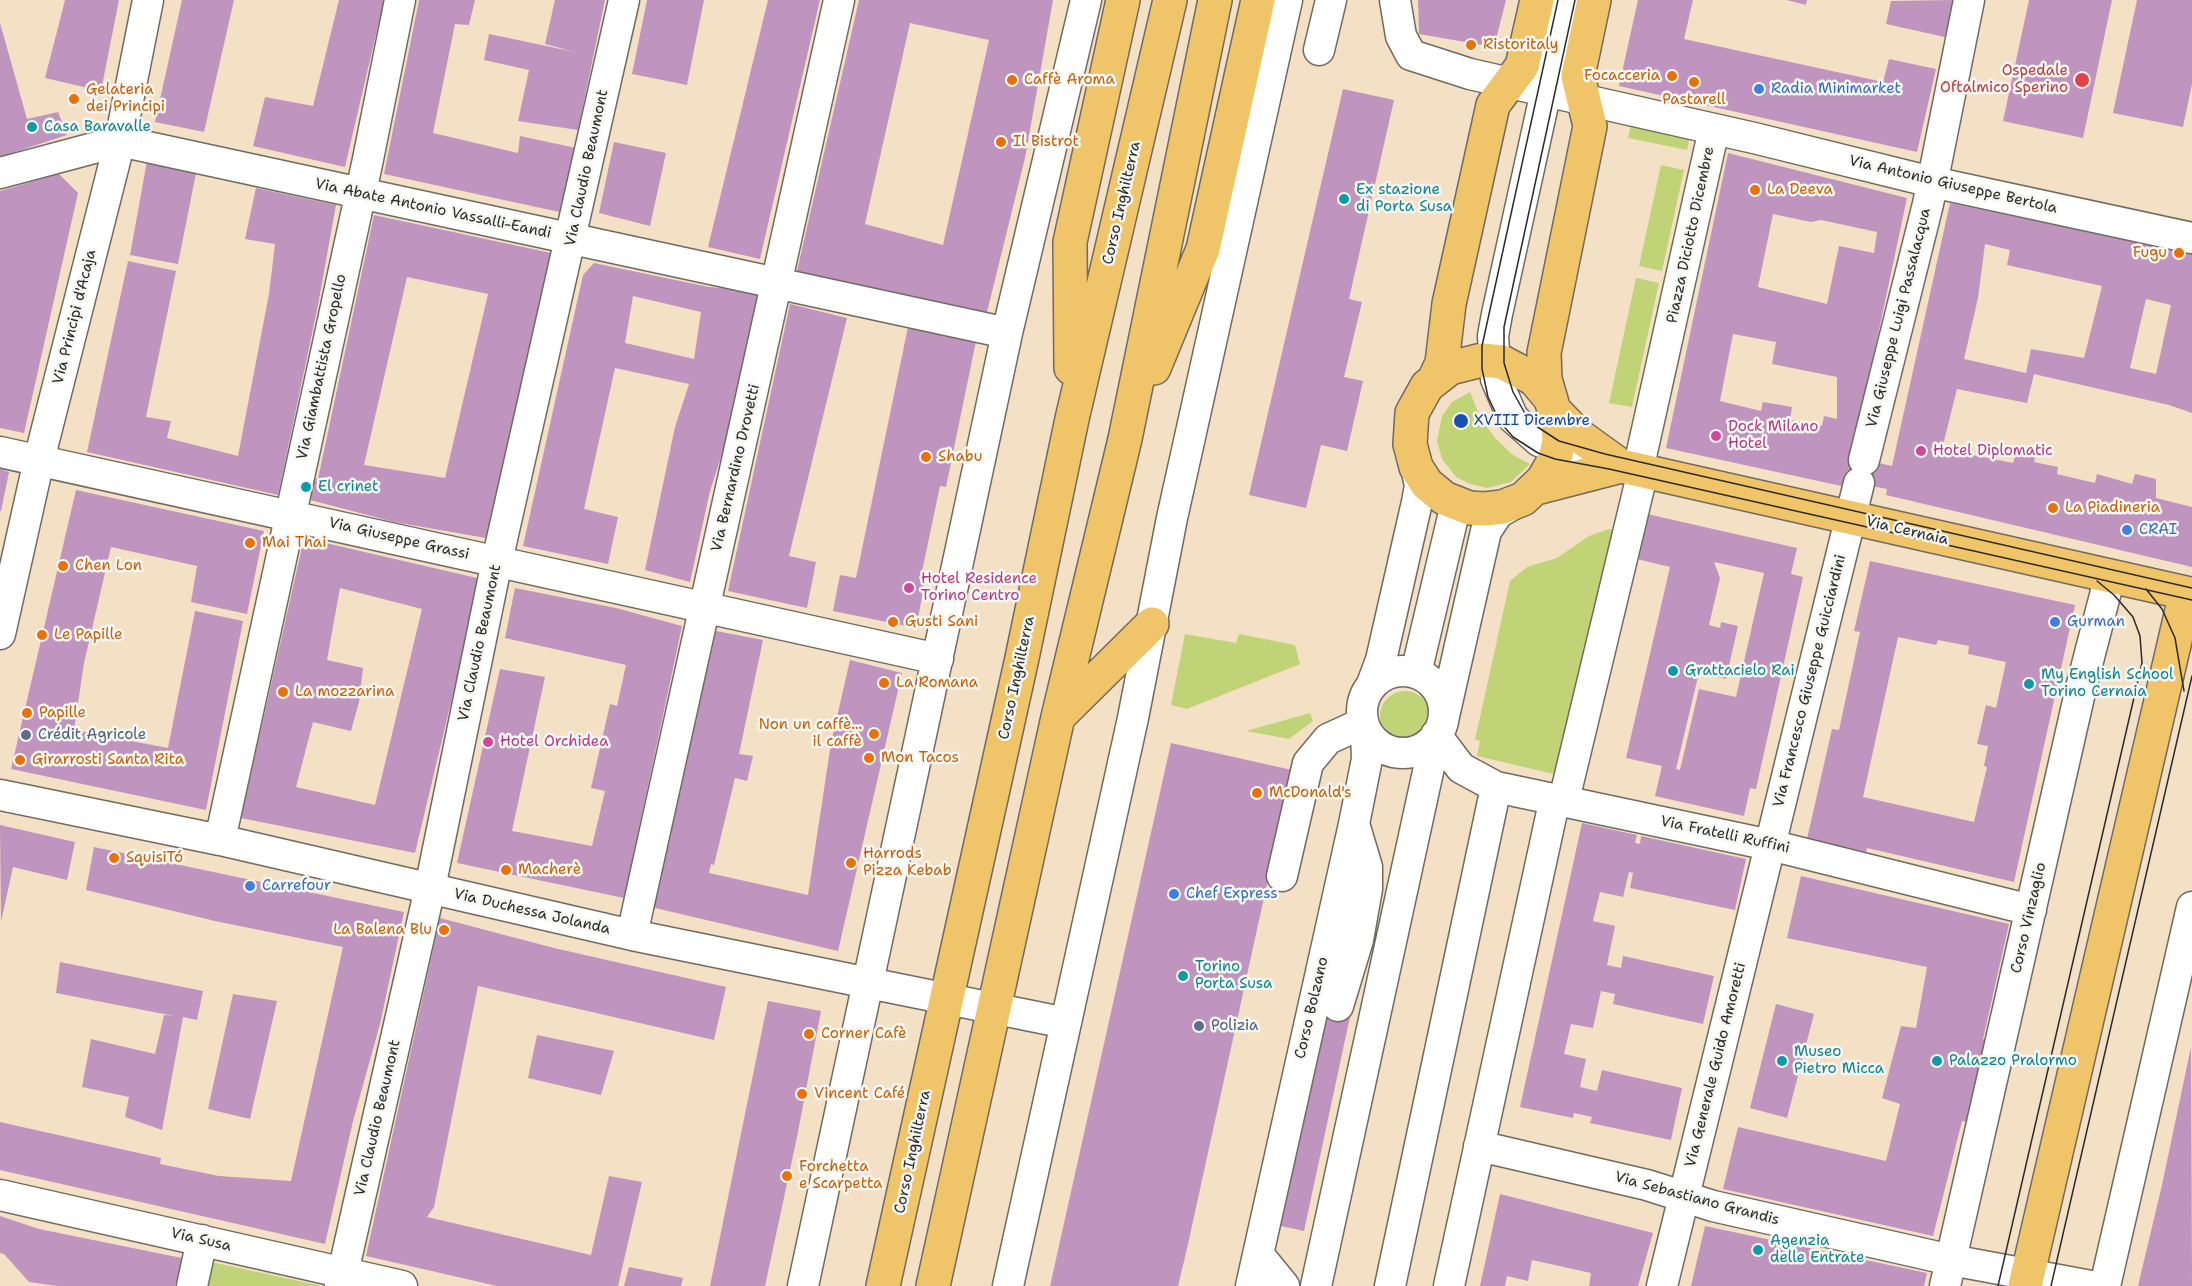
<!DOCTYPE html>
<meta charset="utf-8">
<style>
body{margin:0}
canvas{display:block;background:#f4e0c5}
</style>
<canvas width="2192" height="1286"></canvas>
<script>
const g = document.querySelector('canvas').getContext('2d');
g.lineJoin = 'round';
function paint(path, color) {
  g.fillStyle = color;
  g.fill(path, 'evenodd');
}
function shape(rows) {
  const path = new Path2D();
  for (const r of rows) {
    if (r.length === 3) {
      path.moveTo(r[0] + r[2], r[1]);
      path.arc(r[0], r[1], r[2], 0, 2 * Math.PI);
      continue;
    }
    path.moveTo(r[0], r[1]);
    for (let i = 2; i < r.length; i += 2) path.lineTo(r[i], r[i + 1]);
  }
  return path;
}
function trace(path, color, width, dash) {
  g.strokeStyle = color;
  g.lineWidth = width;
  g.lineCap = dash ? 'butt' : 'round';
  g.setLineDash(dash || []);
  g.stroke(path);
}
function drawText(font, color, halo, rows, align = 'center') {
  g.font = font + ' "Shantell Sans",sans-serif';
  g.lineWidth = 5;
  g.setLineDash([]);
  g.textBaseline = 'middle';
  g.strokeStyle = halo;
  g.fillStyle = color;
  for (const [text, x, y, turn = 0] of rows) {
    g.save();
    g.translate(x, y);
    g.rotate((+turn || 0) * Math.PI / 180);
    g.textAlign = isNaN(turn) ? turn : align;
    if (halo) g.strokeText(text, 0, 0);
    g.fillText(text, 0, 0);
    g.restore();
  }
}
paint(shape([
 [1631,124,1690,136,1687,150,1628,138],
 [1661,165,1684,170,1662,271,1639,266],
 [1636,278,1659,283,1632,407,1609,403],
 [1470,392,1480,417,1495,438,1513,455,1530,464,1511,482,1487,488,1470,484,1456,477,1442,459,1437,441,1442,416,1452,402],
 [1609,529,1623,532,1567,777,1477,756,1480,741,1475,740,1510,581,1527,567,1557,558,1589,536],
 [1185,634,1236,643,1239,634,1295,645,1300,664,1187,709,1171,705],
 [1405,716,25],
 [1310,713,1313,721,1289,739,1246,731],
 [211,1262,322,1286,206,1286]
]), '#c0d377');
paint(shape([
 [65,0,119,0,101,91,45,78],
 [182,0,234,0,204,132,155,122],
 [339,0,384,0,345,167,253,146,265,97,313,106],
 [419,0,475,0,469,25,455,24,433,133,518,153,520,136,576,148,564,213,384,174],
 [555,0,605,0,578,130,518,121,529,70,484,60,489,34,575,52,545,44],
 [647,0,704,0,687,85,632,74],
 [768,0,820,0,760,259,708,247],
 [859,0,1053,0,1025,158,987,312,797,271],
 [910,23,989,40,943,245,865,224],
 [1418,0,1506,0,1494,47,1419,34],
 [1638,0,1693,0,1684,39,1883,82,1889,59,1936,69,1917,152,1619,86],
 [1787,0,1807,0,1806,5],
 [1953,0,1945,37,1886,24,1891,1],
 [2029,0,2112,0,2083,138,2003,121],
 [2137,0,2192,0,2192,84,2183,127,2113,113],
 [0,23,27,119,58,112,67,135,0,157],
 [1343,89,1394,100,1349,299,1362,302,1344,377,1363,381,1347,451,1321,445,1306,508,1249,495],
 [614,142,666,153,650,226,599,213],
 [1728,153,1907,198,1852,457,1892,466,1950,203,2192,254,2192,413,2169,405,2034,374,2027,403,1957,389,1942,449,2013,463,2018,447,2037,450,2034,462,2058,467,2057,474,2095,483,2097,474,2132,484,2135,474,2156,479,2156,498,2192,507,2192,567,1886,495,1887,489,1847,481,1846,487,1666,448],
 [1773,214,1811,222,1821,220,1877,232,1874,253,1839,246,1827,304,1758,287],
 [1985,244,2010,250,2007,265,2102,286,2084,358,2031,349,2026,373,1964,359,1978,298],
 [2146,299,2171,305,2156,374,2130,368],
 [1733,334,1776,342,1772,364,1837,377,1837,419,1824,416,1822,426,1790,420,1792,407,1763,402,1761,411,1720,401],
 [147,161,196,173,178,264,130,255],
 [59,174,78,193,24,433,0,428,0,191],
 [256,188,336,205,318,305,278,495,87,452,128,261,176,271,146,417,171,421,167,438,238,456,269,294,275,244,245,239],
 [374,215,551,253,486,538,394,522,295,496,299,476,318,479],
 [407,277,488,294,445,478,364,465],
 [594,263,709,287,760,292,727,438,710,491,690,582,645,570,675,427,689,384,615,368,584,509,618,517,608,564,523,546,583,275],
 [633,296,701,312,694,359,625,343],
 [790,304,847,318,789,556,816,562,807,608,728,591],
 [908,327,976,341,946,487,940,486,920,581,925,582,916,628,833,611,840,575,856,578],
 [0,469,9,472,1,511,0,511],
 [76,490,264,531,247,614,191,602,197,566,111,547,84,663,74,730,168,748,195,611,243,621,206,810,11,769],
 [1647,514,1797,548,1791,574,1803,577,1756,789,1750,788,1744,816,1655,796,1662,766,1626,758,1670,567,1637,559],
 [1714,562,1764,573,1736,697,1699,689,1680,770,1676,769,1701,664,1711,667,1709,675,1726,679,1738,626,1721,622,1720,628,1709,625,1720,578],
 [304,538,477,578,462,656,415,853,241,818],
 [340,588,422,609,375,805,296,787,313,722,351,731,359,702,363,668,327,660],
 [1870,561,2075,605,2014,882,1867,848,1866,852,1807,839,1832,729,1839,730,1860,632,1854,631],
 [1898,637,1936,645,1938,640,1969,646,1968,654,2006,662,1996,708,1986,705,1977,744,1988,746,1984,766,1987,767,1974,822,1863,797],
 [515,588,616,608,682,626,624,898,457,863,500,669,545,677,512,831,592,846,605,791,591,788,610,704,617,706,626,665,505,638],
 [716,631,763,640,739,754,753,756,747,781,735,778,714,865,711,864,709,873,808,895,831,743,850,660,902,673,838,951,651,907],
 [1171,743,1292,770,1186,1253,1178,1286,1050,1286],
 [1582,823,1637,835,1635,843,1640,844,1641,836,1746,859,1735,910,1630,888,1633,873,1629,872,1623,897,1600,892,1593,921,1615,926,1607,965,1621,968,1623,956,1714,976,1703,1024,1613,1004,1615,994,1601,991,1593,1028,1571,1024,1564,1054,1586,1059,1580,1087,1597,1091,1602,1070,1682,1088,1671,1140,1590,1123,1592,1117,1574,1113,1573,1118,1520,1107],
 [0,825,75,842,67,880,13,867,1,922],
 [94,847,404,912,380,1024,353,1121,325,1244,0,1170,0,1122,161,1158,160,1164,219,1176,291,1181,343,947,215,921,86,890],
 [1801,876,2009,924,1983,1039,1987,1040,1968,1122,1962,1121,1933,1236,1723,1189,1738,1127,1886,1161,1900,1104,1882,1098,1901,1026,1916,1028,1927,967,1787,938],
 [440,918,554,948,726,987,714,1040,478,986,434,1207,427,1217,591,1255,609,1176,642,1182,618,1286,497,1286,366,1256],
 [60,962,203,991,197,1020,183,1017,162,1130,125,1117,129,1097,82,1087,91,1039,155,1054,164,1015,174,1016,56,993],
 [233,994,277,1001,250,1119,208,1109],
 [768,1001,821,1011,797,1137,765,1286,710,1286],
 [1776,1004,1814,1014,1787,1118,1750,1108],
 [1328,1007,1351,1012,1304,1231,1281,1226],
 [537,1035,614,1051,601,1095,528,1078],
 [2191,1047,2192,1286,2138,1286,2162,1185],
 [1500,1194,1653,1233,1638,1286,1589,1286,1591,1273,1532,1260,1528,1281,1507,1276,1505,1286,1480,1286],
 [0,1216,39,1229,182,1258,175,1286,57,1286,29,1282,4,1254,0,1253],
 [1705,1226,1927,1273,1924,1286,1691,1286],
 [629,1267,683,1278,681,1286,624,1286]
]), '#bf95bf');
const minor = shape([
 [1395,0,1401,36,1411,55,1470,74,1754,138,1932,182,2192,238],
 [1566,0,1497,314,1493,336,1496,379,1513,418,1539,441,1579,457,1620,466],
 [1319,50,1331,0],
 [0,173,120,141,1007,333],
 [0,452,938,659],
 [1864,460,1928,204,1969,0],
 [1638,470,1714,129],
 [0,634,39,460,120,141,148,0],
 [1403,712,41],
 [1416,673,1456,504],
 [1372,684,1381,660,1417,502,1420,486,1416,467],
 [1444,716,1486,531,1498,513,1520,500],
 [1436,735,1461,768,1496,787,1770,845,2031,910],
 [0,795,220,840,632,935,1066,1023],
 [1564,800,1643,471],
 [220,840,367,164,400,0],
 [1282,876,1308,763,1328,739,1363,723],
 [632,935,839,0],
 [1338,1006,1358,940,1367,889,1367,867,1355,827],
 [1479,1146,1647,1185,1713,1206,1951,1260,2091,1286],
 [0,1195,402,1286],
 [1258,1254,1284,1286],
 [192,1286,202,1240],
 [340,1286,430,888,497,561,624,0],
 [803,1286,1007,333,1086,0],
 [1008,1286,1133,718,1172,518,1287,0],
 [1251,1286,1354,824,1367,759,1366,730],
 [1316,1286,1436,735],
 [1390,1286,1496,787],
 [1449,1286,1555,798],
 [1662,1286,1859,483],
 [1945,1286,2081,688,2110,576],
 [2105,1286,2192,907]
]);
const major = shape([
 [1071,368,1070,242,1123,0],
 [1154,368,1203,249,1258,0],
 [1435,378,1442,363,1449,304,1493,105,1522,66,1537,0],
 [1550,398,1534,379,1502,362,1482,360,1450,368,1427,386,1412,413,1410,444,1416,467,1427,484,1444,498,1469,508,1485,509,1502,507,1523,499,1543,480,1555,459,1559,441,1558,424,1545,379,1544,353,1590,126,1578,76,1594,0],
 [1554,410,1578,435,1621,466,2186,593,2025,1286],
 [1536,488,1621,466],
 [1058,717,1152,624],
 [883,1286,1022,658,1072,419,1170,0],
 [933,1286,1058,717,1125,439,1215,0]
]);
trace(minor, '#716a61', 33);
trace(major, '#716a61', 36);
trace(minor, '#fff', 30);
trace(major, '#f0c469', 33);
trace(shape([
 [1558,0,1482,346,1482,369,1488,397,1500,422,1513,437,1538,453,1555,459,1609,469,2192,600],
 [1575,0,1504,327,1504,363,1513,392,1527,417,1536,426,1559,441,1605,454,2192,588],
 [2146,589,2162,609,2175,638,2184,691],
 [1998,1286,2142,663,2140,636,2133,617,2114,595,2097,581],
 [2051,1286,2192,676]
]), '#2b2b2b', 1.5);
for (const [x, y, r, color] of [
 [1471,45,6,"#e8710a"],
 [1672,76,6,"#e8710a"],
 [1012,80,6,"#e8710a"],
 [2082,80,8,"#e0444e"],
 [1694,82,6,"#e8710a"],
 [1759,89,6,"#3f7fe0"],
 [74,99,6,"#e8710a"],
 [32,127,6,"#0f9aa8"],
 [1001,142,6,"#e8710a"],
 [1755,190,6,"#e8710a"],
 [1344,199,6,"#0f9aa8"],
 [2179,253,6,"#e8710a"],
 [1461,421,8,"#1a4fb4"],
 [1716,436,6,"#d1479c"],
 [1921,451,6,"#d1479c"],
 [926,457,6,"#e8710a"],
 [306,487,6,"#0f9aa8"],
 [2053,508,6,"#e8710a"],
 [2127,530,6,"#3f7fe0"],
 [250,543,6,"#e8710a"],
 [63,566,6,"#e8710a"],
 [909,588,6,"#d1479c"],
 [893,622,6,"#e8710a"],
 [2055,622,6,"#3f7fe0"],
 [42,635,6,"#e8710a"],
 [1673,671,6,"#0f9aa8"],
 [884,683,6,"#e8710a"],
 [2029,684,6,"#0f9aa8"],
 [283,692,6,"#e8710a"],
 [27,713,6,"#e8710a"],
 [874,734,6,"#e8710a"],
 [26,735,6,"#5c6f8a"],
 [488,742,6,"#d1479c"],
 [869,758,6,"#e8710a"],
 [20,760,6,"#e8710a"],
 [1257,793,6,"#e8710a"],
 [114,858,6,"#e8710a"],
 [851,863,6,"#e8710a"],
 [506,870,6,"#e8710a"],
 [250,886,6,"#3f7fe0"],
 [1174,894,6,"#3f7fe0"],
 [444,930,6,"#e8710a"],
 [1183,976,6,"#0f9aa8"],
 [1199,1026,6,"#5c6f8a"],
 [809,1034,6,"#e8710a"],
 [1782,1061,6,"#0f9aa8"],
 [1937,1061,6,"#0f9aa8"],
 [802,1094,6,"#e8710a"],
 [787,1176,6,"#e8710a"],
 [1758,1250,6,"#0f9aa8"]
]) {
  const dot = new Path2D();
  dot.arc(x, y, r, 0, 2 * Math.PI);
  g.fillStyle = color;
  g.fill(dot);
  trace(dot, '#f6f6f2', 2);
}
drawText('15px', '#c56008', '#f6f6f2', [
 ["Ristoritaly",1483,45],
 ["Focacceria",1660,76,"right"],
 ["Caffè Aroma",1024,80],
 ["Gelateria",86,90],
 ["dei Principi",86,107],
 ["Pastarell",1694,100,"center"],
 ["Il Bistrot",1013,142],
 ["La Deeva",1767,190],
 ["Fugu",2167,253,"right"],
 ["Shabu",938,457],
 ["La Piadineria",2065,508],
 ["Mai Thai",262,543],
 ["Chen Lon",75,566],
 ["Gusti Sani",905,622],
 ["Le Papille",54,635],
 ["La Romana",896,683],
 ["La mozzarina",295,692],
 ["Papille",39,713],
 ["Non un caffè...",862,725,"right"],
 ["il caffè",862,742,"right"],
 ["Mon Tacos",881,758],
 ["Girarrosti Santa Rita",32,760],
 ["McDonald's",1269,793],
 ["Harrods",863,854],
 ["Pizza Kebab",863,871],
 ["SquisiTó",126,858],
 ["Macherè",518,870],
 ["La Balena Blu",432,930,"right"],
 ["Corner Cafè",821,1034],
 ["Vincent Café",814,1094],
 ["Forchetta",799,1167],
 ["e Scarpetta",799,1184]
], 'left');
drawText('15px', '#be3a42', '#f6f6f2', [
 ["Ospedale",2068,71],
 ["Oftalmico Sperino",2068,88]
], 'right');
drawText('15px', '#366cbe', '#f6f6f2', [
 ["Radia Minimarket",1771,89],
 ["CRAI",2139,530],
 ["Gurman",2067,622],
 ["Carrefour",262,886],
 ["Chef Express",1186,894]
], 'left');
drawText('15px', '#0d838f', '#f6f6f2', [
 ["Casa Baravalle",44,127],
 ["Ex stazione",1356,190],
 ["di Porta Susa",1356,207],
 ["El crinet",318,487],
 ["Grattacielo Rai",1685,671],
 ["My English School",2041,675],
 ["Torino Cernaia",2041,692],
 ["Torino",1195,967],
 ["Porta Susa",1195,984],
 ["Museo",1794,1052],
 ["Pietro Micca",1794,1069],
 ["Palazzo Pralormo",1949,1061],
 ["Agenzia",1770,1241],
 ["delle Entrate",1770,1258]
], 'left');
drawText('15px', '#2b2b2b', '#f6f6f2', [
 ["Via Claudio Beaumont",587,168,-78],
 ["Via Antonio Giuseppe Bertola",1953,185,13],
 ["Corso Inghilterra",1122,203,-77],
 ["Via Abate Antonio Vassalli-Eandi",433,209,12],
 ["Piazza Diciotto Dicembre",1691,235,-78],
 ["Via Principi d'Acaja",75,317,-76],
 ["Via Giuseppe Luigi Passalacqua",1899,318,-76],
 ["Via Giambattista Gropello",322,367,-78],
 ["Via Bernardino Drovetti",736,468,-77],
 ["Via Cernaia",1907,531,13],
 ["Via Giuseppe Grassi",399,539,13],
 ["Via Claudio Beaumont",480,643,-78],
 ["Corso Inghilterra",1017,678,-78],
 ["Via Francesco Giuseppe Guicciardini",1810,681,-76],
 ["Via Fratelli Ruffini",1725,835,12],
 ["Via Duchessa Jolanda",532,912,13],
 ["Corso Vinzaglio",2029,918,-77],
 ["Corso Bolzano",1312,1008,-77],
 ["Via Generale Guido Amoretti",1716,1065,-76],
 ["Via Claudio Beaumont",378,1118,-77],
 ["Corso Inghilterra",913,1152,-78],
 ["Via Sebastiano Grandis",1697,1199,15],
 ["Via Susa",201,1240,13]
]);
drawText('15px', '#164399', '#f6f6f2', [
 ["XVIII Dicembre",1474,421]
], 'left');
drawText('15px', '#b23c85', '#f6f6f2', [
 ["Dock Milano",1728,427],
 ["Hotel",1728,444],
 ["Hotel Diplomatic",1933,451],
 ["Hotel Residence",921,579],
 ["Torino Centro",921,596],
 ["Hotel Orchidea",500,742]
], 'left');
drawText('15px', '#4e5e75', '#f6f6f2', [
 ["Crédit Agricole",38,735],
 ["Polizia",1211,1026]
], 'left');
</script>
